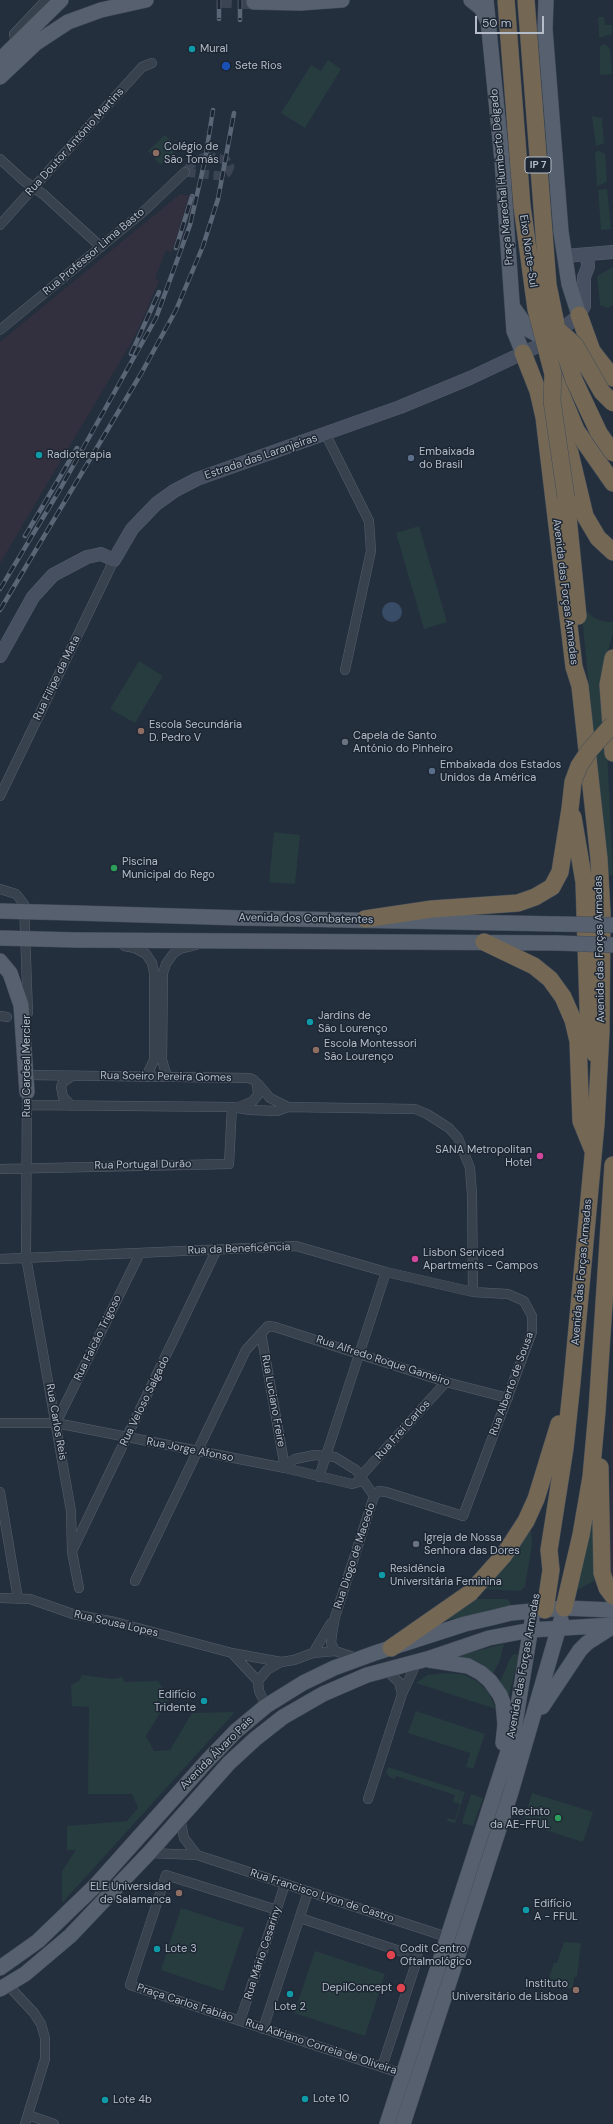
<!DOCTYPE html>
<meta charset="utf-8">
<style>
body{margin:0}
#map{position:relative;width:613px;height:2124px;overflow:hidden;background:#242f3e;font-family:"DM Sans",sans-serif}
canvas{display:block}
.scale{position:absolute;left:475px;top:16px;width:69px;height:18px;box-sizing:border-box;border:2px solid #b4bcc9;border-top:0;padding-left:5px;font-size:12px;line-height:14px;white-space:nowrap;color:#b4bcc9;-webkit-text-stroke:3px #1d2633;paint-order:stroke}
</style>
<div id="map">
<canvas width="613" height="2124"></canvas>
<div class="scale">50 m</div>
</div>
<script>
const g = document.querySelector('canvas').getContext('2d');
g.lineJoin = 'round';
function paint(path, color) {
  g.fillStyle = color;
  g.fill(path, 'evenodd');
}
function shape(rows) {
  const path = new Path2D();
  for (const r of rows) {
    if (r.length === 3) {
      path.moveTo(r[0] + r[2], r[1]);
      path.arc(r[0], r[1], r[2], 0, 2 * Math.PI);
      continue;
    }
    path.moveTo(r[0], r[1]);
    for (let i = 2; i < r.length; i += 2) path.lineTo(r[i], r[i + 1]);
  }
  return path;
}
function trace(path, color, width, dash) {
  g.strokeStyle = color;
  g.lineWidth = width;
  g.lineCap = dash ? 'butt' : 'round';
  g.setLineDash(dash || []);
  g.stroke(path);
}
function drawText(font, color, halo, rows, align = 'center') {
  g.font = font + ' "DM Sans",sans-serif';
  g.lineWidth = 3;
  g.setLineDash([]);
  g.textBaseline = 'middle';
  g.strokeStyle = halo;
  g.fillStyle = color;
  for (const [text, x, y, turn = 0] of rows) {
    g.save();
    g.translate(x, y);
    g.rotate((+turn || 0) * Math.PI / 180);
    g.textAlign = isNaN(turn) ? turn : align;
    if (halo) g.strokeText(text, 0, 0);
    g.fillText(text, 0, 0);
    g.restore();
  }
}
paint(shape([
 [180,194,189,196,172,252,166,250,155,278,159,281,142,321,131,343,0,563,0,342],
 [613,1374,613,1583,609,1575]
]), '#32303f');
paint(shape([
 [598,17,604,17,605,25,612,25,612,34,599,38],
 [605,44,610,49,612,74,600,75,600,46],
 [328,60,341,69,305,128,281,113,311,65,321,71],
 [592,116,602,118,604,143,596,146],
 [165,135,178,149,160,165,148,151],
 [599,151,605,154,607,182,597,186,595,152],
 [607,189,611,229,601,230,598,190],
 [613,267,613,305,608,308,600,305,597,276],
 [419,526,447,622,424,629,396,533],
 [581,606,594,618,606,622,613,622,613,633,603,668,613,875,608,876],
 [139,661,163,676,135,723,110,709],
 [274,832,300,835,295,884,269,882],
 [595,1518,596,1580,577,1590,591,1519],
 [531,1527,532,1544,525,1587,520,1591,481,1589],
 [471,1599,505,1599,510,1601,510,1606,444,1621],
 [504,1644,500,1660,492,1676,458,1658,460,1655],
 [514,1654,519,1655,508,1699,499,1684,510,1659],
 [443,1673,462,1674,477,1681,488,1692,496,1709,416,1683,427,1675],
 [82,1675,113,1679,123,1677,124,1682,158,1681,169,1698,146,1736,154,1751,170,1750,192,1713,235,1712,62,1903,62,1871,76,1850,67,1850,67,1826,127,1821,138,1808,132,1794,88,1794,89,1707,72,1706,71,1685,79,1681],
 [416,1711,485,1734,473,1769,466,1767,470,1753,408,1733],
 [388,1767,465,1792,455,1823,447,1821,448,1818,455,1820,460,1804,453,1802,455,1795,396,1776,395,1779,391,1778,386,1773],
 [532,1793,593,1812,583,1842,523,1823],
 [471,1794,483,1798,473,1826,462,1823],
 [181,1908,244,1928,223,1991,161,1970],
 [564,1942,581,1943,577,1977,574,1977,573,1989,550,1985,548,1981,554,1963,557,1963],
 [315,1951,385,1974,365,2036,294,2013]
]), '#263c3f');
paint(shape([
 [392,612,10]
]), '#394c67');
trace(shape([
 [206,156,226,160,230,167,227,173,221,176,185,172,194,162,206,156]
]), '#3a4453', 9, [9, 4.5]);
trace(shape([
 [217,0,254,2]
]), '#3a4453', 15, [15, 8]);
const street = shape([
 [16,44,14,34,46,0],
 [0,159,24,181,43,194,101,247],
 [0,225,142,67,152,63],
 [0,330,144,211,185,172],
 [326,435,369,521,371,551,345,670],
 [0,796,114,560],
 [0,889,16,894,24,904,28,1013],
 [124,946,135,948,146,954,152,963,154,973,154,1060,146,1077],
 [0,1016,7,1017],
 [28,1075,249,1078,254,1080,257,1084,258,1095,253,1101,239,1107],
 [167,1077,162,1060,163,973,166,964,173,954,180,949,196,945],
 [258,1084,270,1098,288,1107],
 [27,1088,26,1257,71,1511,72,1552,79,1588],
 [27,1105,232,1107,250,1110,277,1111,288,1107,415,1109,427,1114,449,1128,458,1138,470,1168,472,1195,473,1292],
 [72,1106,63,1097,61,1087,63,1082,72,1076],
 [0,1169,229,1164,232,1107],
 [0,1259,296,1246,386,1272,473,1292,508,1294,524,1301,532,1316,532,1332,463,1516,386,1492,379,1491,374,1496,335,1617,332,1634,331,1643,335,1651,357,1658],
 [261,1333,285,1468],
 [0,1423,56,1423,285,1468,352,1484,359,1482,360,1477,446,1382],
 [56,1423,140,1253],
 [285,1468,288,1463,295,1459,315,1455,335,1457,356,1470,374,1496],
 [319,1477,386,1272],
 [0,1492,18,1599],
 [73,1549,217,1249],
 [135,1581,246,1350,268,1326,275,1327,446,1382,508,1398],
 [0,1598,30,1599,73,1614,115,1622,232,1653,281,1662,294,1660,313,1653,335,1651],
 [232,1653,258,1681,259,1691,266,1706],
 [313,1653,331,1623],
 [383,1671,390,1674,399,1682,402,1694],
 [258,1681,267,1670,281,1662],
 [368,1799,402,1694,417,1662],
 [180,1818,184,1838,197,1855],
 [149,1853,197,1855,447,1937],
 [277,1910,166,1875,130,1985,403,2074],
 [300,1918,418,1957,382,2067],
 [8,1985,34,2013,41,2024,45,2038,45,2059,25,2124],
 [240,2021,285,1884],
 [263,2029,308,1892],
 [28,2115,54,2124]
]);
const secondary = shape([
 [565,256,613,252],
 [0,656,33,597,53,575,87,557,101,554,114,560,132,529,156,504,174,491,197,479,400,407,470,378,523,353,536,347,548,336,560,331,579,315,584,306,584,277,588,267,587,254]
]);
const primary = shape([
 [471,0,481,8,487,20],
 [486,0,502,160,514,331,523,353],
 [546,0,545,29,561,232,569,284,579,315],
 [254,2,300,3,342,0],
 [0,60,61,0],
 [0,77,36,43,68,22,101,10,146,0],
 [515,310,529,330,538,335,548,336],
 [76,913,242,918,558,924],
 [76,940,558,943],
 [0,961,10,973,21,1005,27,1092],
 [429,1660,468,1666,481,1673,490,1681,500,1695,503,1703,505,1724,503,1743],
 [542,1707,580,1650,587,1643,612,1627],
 [0,1968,38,1941,95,1886,207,1761,236,1731,266,1706,303,1683,334,1668,375,1653,465,1624,495,1617,511,1613,564,1608,613,1610],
 [0,1989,25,1974,70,1936,149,1853,229,1763,255,1739,283,1717,323,1694,367,1675,427,1659,489,1638,531,1630,613,1625],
 [387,2124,513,1736,532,1621],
 [403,2124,511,1792,561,1620]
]);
const highway = shape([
 [579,315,592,351,613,378],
 [523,353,538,391,544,417,574,667,580,686,599,859,602,913,601,1031,596,1124,572,1382,565,1448,549,1550,551,1570,545,1610],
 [553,374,576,430,613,483],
 [557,424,570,453,585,516,598,538,613,552],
 [566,497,578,616],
 [613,658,608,685,613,753],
 [573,817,584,882,589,1038,595,1054],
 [365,919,432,909,518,903,535,897,552,887,560,872,570,809],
 [484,942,534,966,550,979,563,997,573,1020,578,1041,581,1121,592,1148],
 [600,1467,602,1573,607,1588,613,1596],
 [564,1608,581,1535,591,1477,597,1411,613,1165],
 [391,1648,470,1593,504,1555,526,1521,536,1499,559,1424]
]);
trace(street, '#565f6c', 10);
trace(secondary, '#565f6c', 14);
trace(primary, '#414a57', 16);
trace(highway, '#434c59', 18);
trace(street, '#38414e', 9);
trace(secondary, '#465061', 13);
trace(primary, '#56606e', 15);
trace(highway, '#746855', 17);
const rail = shape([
 [219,0,219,19],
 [240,0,240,20],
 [176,248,192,196],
 [131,354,159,292],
 [25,536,77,448],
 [0,589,59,491,156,318,190,225,205,160,213,110],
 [0,610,142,372,176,310,203,246,218,199,234,113]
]);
trace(rail, '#5a6575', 4.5);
trace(rail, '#1d2633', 3, [9]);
const primaryBridge = shape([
 [0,911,76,913],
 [558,924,613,925],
 [0,938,76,940],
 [558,943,613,945]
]);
const highwayBridge = shape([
 [506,0,522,206,536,309,553,374,552,401,566,497],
 [526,0,548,285,557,329,574,380,599,433,613,453],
 [557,329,575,345,602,392,613,403],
 [570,809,573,782,579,766,589,751,613,724]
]);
trace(primaryBridge, '#414a57', 16, []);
trace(highwayBridge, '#434c59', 18, []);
trace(primaryBridge, '#56606e', 15);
trace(highwayBridge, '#746855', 17);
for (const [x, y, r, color] of [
 [192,49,4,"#0f9aa8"],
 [226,66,5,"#1a4fb4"],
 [156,153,4,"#8d6e63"],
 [39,455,4,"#0f9aa8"],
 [411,458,4,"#5c6f8a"],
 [141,731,4,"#8d6e63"],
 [345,742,4,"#6b7280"],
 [432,771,4,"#5c6f8a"],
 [114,868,4,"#2e9e5b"],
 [310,1022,4,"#0f9aa8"],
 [316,1050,4,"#8d6e63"],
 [540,1156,4,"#d1479c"],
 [415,1259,4,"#d1479c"],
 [416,1544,4,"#6b7280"],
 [382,1575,4,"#0f9aa8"],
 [204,1701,4,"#0f9aa8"],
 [558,1818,4,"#2e9e5b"],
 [179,1893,4,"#8d6e63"],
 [526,1910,4,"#0f9aa8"],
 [157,1949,4,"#0f9aa8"],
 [391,1955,5,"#e0444e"],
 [401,1988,5,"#e0444e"],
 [576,1990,4,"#8d6e63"],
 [290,1994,4,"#0f9aa8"],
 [305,2099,4,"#0f9aa8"],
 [105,2100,4,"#0f9aa8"]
]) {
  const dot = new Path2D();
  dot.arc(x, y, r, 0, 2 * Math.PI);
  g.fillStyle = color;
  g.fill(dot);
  trace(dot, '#1d2633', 1.5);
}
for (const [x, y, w] of [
 [538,165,26]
]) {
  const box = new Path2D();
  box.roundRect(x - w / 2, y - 8, w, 16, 3);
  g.fillStyle = '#1d2633';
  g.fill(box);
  trace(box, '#b4bcc9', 1);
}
drawText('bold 10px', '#b4bcc9', null, [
 ["IP 7",538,165]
]);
drawText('11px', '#b4bcc9', '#1d2633', [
 ["Mural",200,49],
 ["Sete Rios",235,66],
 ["Colégio de",164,147],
 ["São Tomás",164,160],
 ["Embaixada",419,452],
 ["do Brasil",419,465],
 ["Radioterapia",47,455],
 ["Escola Secundária",149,725],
 ["D. Pedro V",149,738],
 ["Capela de Santo",353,736],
 ["António do Pinheiro",353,749],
 ["Embaixada dos Estados",440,765],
 ["Unidos da América",440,778],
 ["Piscina",122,862],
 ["Municipal do Rego",122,875],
 ["Jardins de",318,1016],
 ["São Lourenço",318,1029],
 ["Escola Montessori",324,1044],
 ["São Lourenço",324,1057],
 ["SANA Metropolitan",532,1150,"right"],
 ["Hotel",532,1163,"right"],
 ["Lisbon Serviced",423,1253],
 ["Apartments - Campos",423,1266],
 ["Igreja de Nossa",424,1538],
 ["Senhora das Dores",424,1551],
 ["Residência",390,1569],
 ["Universitária Feminina",390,1582],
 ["Edifício",196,1695,"right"],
 ["Tridente",196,1708,"right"],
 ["Recinto",550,1812,"right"],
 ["da AE-FFUL",550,1825,"right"],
 ["ELE Universidad",171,1887,"right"],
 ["de Salamanca",171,1900,"right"],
 ["Edifício",534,1904],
 ["A - FFUL",534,1917],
 ["Lote 3",165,1949],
 ["Codit Centro",400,1949],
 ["Oftalmológico",400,1962],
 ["Instituto",568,1984,"right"],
 ["Universitário de Lisboa",568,1997,"right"],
 ["DepilConcept",392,1988,"right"],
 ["Lote 2",290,2007,"center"],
 ["Lote 10",313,2099],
 ["Lote 4b",113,2100]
], 'left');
drawText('11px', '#b4bcc9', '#1d2633', [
 ["Rua Doutor António Martins",75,142,-48],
 ["Praça Marechal Humberto Delgado",502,177,-95],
 ["Eixo Norte-Sul",528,251,82],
 ["Rua Professor Lima Basto",94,252,-40],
 ["Estrada das Laranjeiras",261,457,-19],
 ["Avenida das Forças Armadas",565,592,83],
 ["Rua Filipe da Mata",57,678,-64],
 ["Avenida dos Combatentes",306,919,1],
 ["Avenida das Forças Armadas",600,949,-91],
 ["Rua Cardeal Mercier",27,1066,-90],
 ["Rua Soeiro Pereira Gomes",166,1077,1],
 ["Rua Portugal Durão",143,1165,-1],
 ["Rua da Beneficência",239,1249,-2],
 ["Avenida das Forças Armadas",582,1272,-85],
 ["Rua Falcão Trigoso",98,1338,-64],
 ["Rua Alfredo Roque Gameiro",383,1361,18],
 ["Rua Alberto de Sousa",512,1384,-70],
 ["Rua Veloso Salgado",145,1401,-64],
 ["Rua Luciano Freire",273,1401,80],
 ["Rua Carlos Reis",56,1422,80],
 ["Rua Frei Carlos",403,1430,-48],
 ["Rua Jorge Afonso",190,1450,11],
 ["Rua Diogo de Macedo",355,1556,-72],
 ["Rua Sousa Lopes",116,1624,13],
 ["Avenida das Forças Armadas",524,1666,-80],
 ["Avenida Álvaro Pais",217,1753,-45],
 ["Rua Francisco Lyon de Castro",322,1896,18],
 ["Rua Mário Cesariny",263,1953,-72],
 ["Praça Carlos Fabião",185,2003,18],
 ["Rua Adriano Correia de Oliveira",321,2047,18]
]);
</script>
